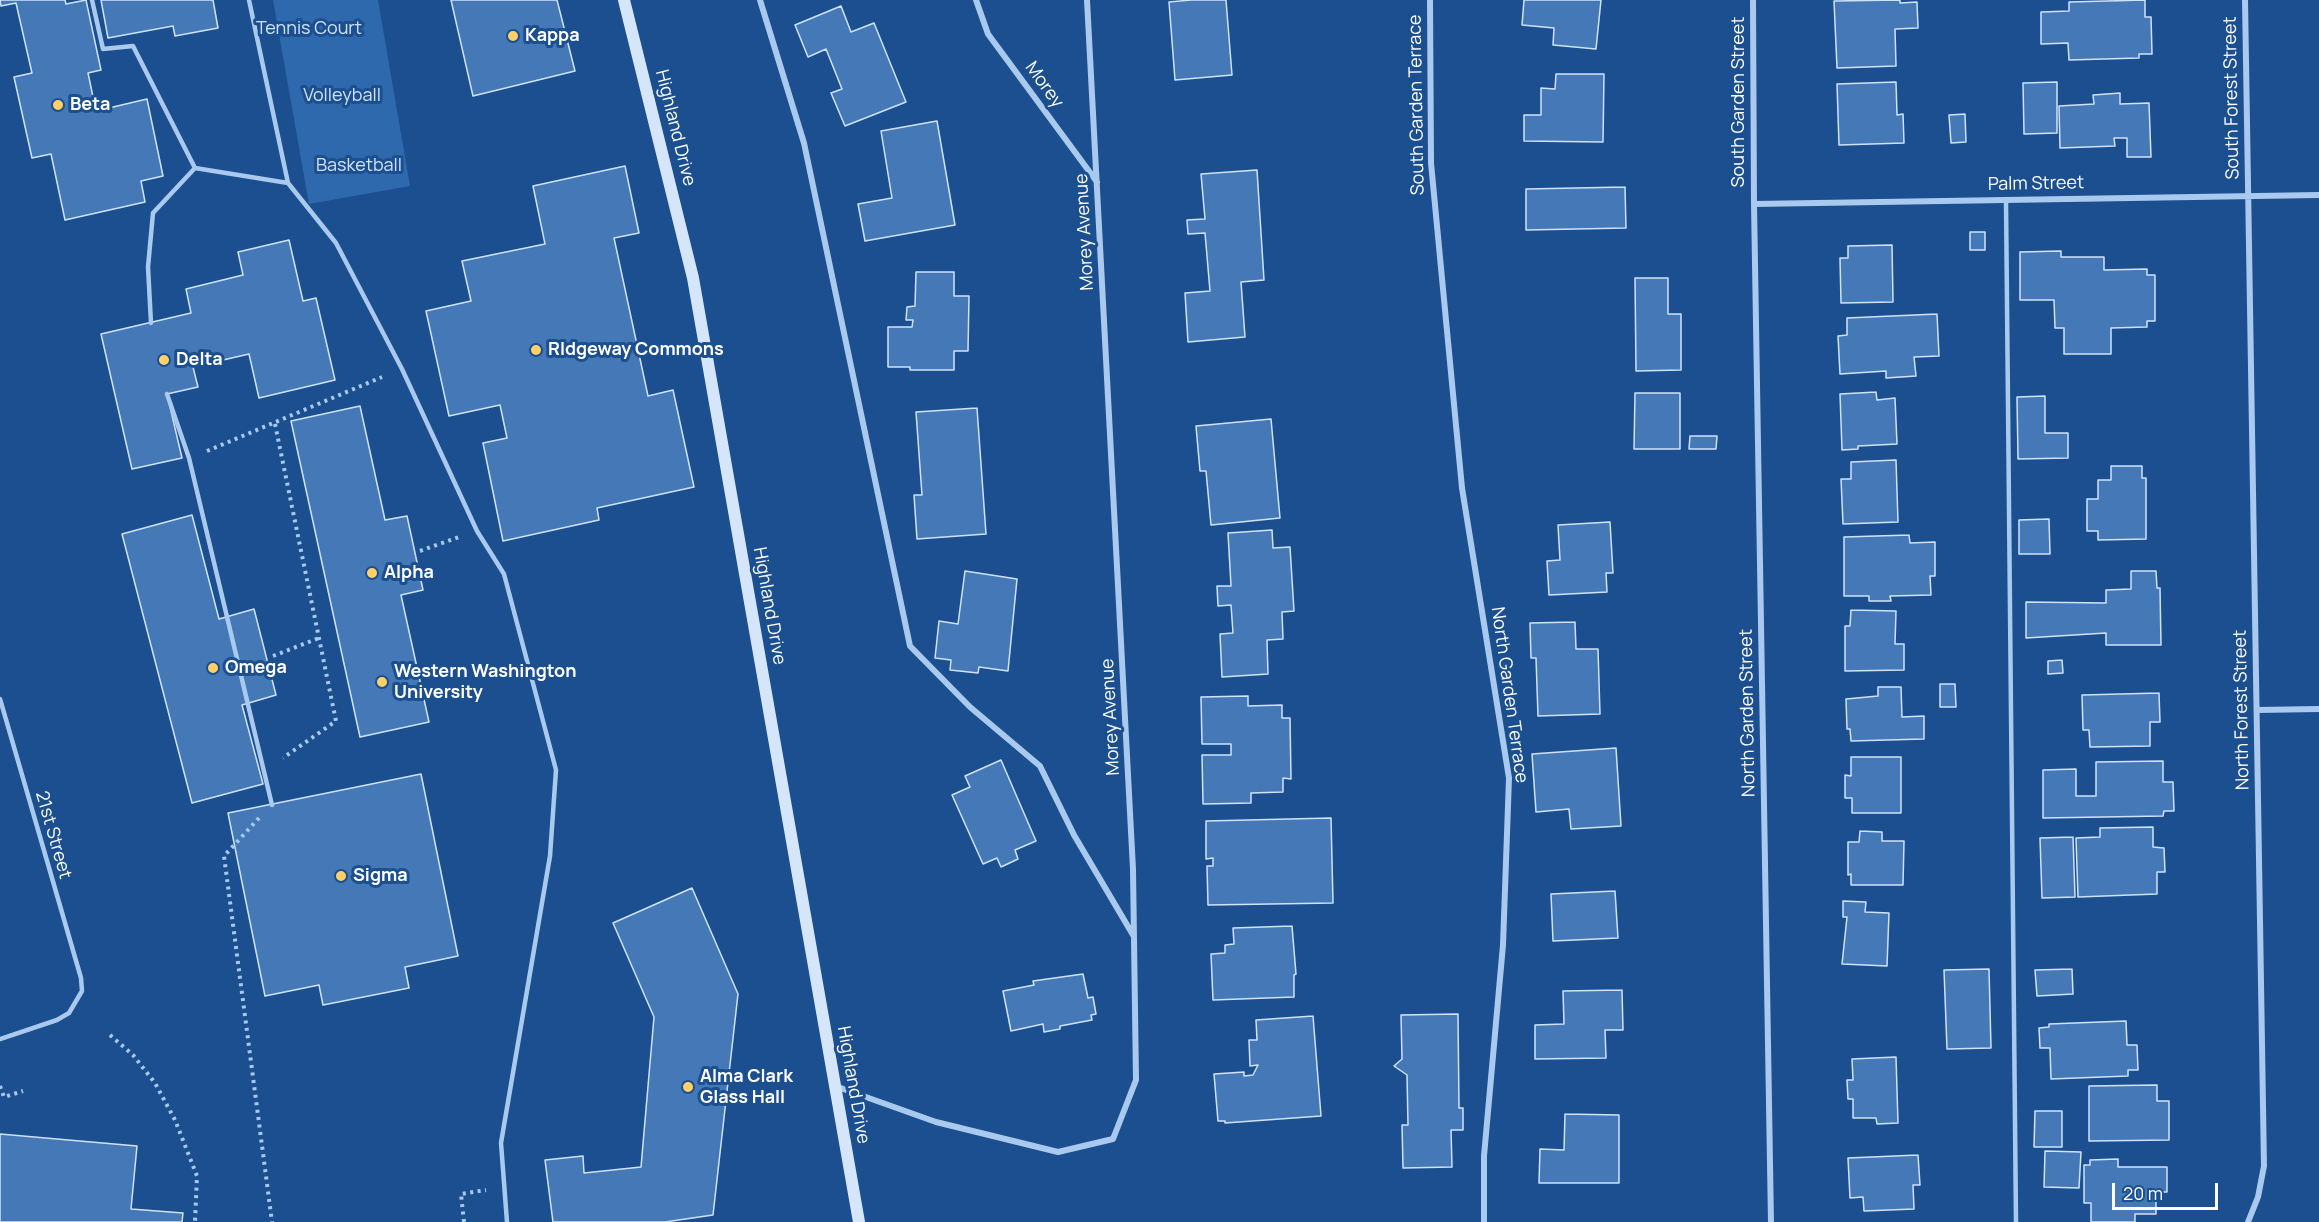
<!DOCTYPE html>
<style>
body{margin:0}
#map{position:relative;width:2319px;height:1222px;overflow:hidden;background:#1b4f8f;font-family:Manrope,sans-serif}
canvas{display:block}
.scale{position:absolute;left:2112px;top:1183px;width:106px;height:27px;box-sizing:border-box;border:3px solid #fff;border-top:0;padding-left:8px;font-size:18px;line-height:21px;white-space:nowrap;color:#fff;-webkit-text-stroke:4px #1b4f8f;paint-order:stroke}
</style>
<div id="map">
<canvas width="2319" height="1222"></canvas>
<div class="scale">20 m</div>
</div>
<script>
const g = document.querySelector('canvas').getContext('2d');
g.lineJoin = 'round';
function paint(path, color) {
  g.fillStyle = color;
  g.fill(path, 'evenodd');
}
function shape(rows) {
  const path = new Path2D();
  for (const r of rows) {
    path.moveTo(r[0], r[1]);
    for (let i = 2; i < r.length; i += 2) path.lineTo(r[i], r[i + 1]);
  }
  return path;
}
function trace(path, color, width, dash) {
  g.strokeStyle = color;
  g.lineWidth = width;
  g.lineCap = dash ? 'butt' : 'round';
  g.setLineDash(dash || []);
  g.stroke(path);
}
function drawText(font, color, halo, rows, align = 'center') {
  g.font = font + ' Manrope,sans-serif';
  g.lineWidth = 6;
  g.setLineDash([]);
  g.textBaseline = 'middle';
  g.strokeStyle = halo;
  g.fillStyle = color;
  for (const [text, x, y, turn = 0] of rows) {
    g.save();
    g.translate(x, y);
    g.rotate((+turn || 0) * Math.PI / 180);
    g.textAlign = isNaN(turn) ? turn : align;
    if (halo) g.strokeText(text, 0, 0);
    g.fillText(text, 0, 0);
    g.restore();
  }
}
paint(shape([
 [273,0,378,0,410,186,309,204]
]), '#2e69ad');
const building = shape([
 [0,0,65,0,66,4,86,0,101,70,88,73,96,111,147,99,163,176,141,181,145,202,65,220,51,154,32,158,14,77,32,73,16,3,1,6,0,0],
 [101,0,213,0,218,28,175,36,173,26,108,38,101,0],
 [451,0,557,0,575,71,473,96,451,0],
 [1191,0,1226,0,1232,75,1175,80,1169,2,1191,0],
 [1524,0,1601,0,1596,49,1553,45,1554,28,1522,25,1524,0],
 [1900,0,1900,3,1917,2,1918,28,1895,29,1896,66,1837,68,1834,1,1900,0],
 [2145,0,2145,17,2151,17,2152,54,2139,54,2139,58,2069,60,2068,43,2041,44,2041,12,2069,11,2069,2,2145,0],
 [841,6,851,32,874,23,906,102,845,126,831,93,842,89,826,49,808,57,795,25,841,6],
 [1556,74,1604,74,1603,142,1524,141,1524,115,1541,115,1541,88,1555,89,1556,74],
 [1896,82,1897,115,1903,114,1904,143,1839,145,1837,84,1896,82],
 [2057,82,2057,133,2024,134,2023,83,2057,82],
 [2120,93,2120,104,2149,103,2151,157,2127,157,2127,138,2114,138,2115,146,2060,148,2059,106,2094,104,2093,95,2120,93],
 [1965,114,1966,142,1951,143,1949,115,1965,114],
 [937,121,955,225,865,241,858,204,892,198,881,131,937,121],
 [625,166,639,233,614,238,648,396,673,390,694,487,597,508,599,520,503,541,483,443,507,438,500,405,449,416,426,311,471,301,462,261,545,244,533,186,625,166],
 [1257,170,1264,280,1241,282,1245,337,1188,342,1185,293,1210,291,1205,233,1188,234,1187,220,1205,219,1201,174,1257,170],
 [1625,187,1626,228,1526,230,1526,189,1625,187],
 [1970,232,1985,232,1985,250,1970,250,1970,232],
 [289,240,303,301,316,298,335,380,259,398,249,354,193,367,198,387,167,394,182,458,132,469,101,334,191,313,186,289,243,275,238,252,289,240],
 [1892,245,1893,302,1841,303,1840,258,1848,258,1848,246,1892,245],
 [2061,251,2061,257,2104,257,2104,270,2147,269,2147,275,2155,275,2155,321,2147,321,2147,327,2111,328,2111,354,2064,354,2064,328,2055,328,2054,300,2020,300,2020,252,2061,251],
 [916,272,954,272,954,296,969,296,968,351,954,351,954,370,910,370,910,367,888,367,888,327,912,327,913,320,906,320,907,307,915,306,916,272],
 [1635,278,1668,278,1668,314,1681,314,1681,370,1636,371,1635,278],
 [1937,314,1939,356,1914,357,1916,376,1886,378,1886,371,1840,374,1838,336,1847,335,1847,318,1937,314],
 [1876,392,1877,400,1895,398,1897,444,1858,446,1858,449,1842,450,1840,394,1876,392],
 [1635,393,1680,393,1680,449,1634,449,1635,393],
 [2045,396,2045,433,2068,433,2068,458,2018,459,2017,397,2045,396],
 [360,406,385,520,407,516,423,590,401,595,429,722,360,737,291,421,360,406],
 [977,408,986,534,917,539,914,495,922,495,916,412,977,408],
 [1271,419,1280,518,1211,525,1206,471,1200,471,1196,426,1271,419],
 [1690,436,1717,436,1716,449,1689,449,1690,436],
 [1896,460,1898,522,1843,524,1841,479,1851,479,1851,462,1896,460],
 [2111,466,2142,466,2142,478,2146,478,2146,539,2098,540,2098,531,2087,531,2087,499,2098,499,2098,480,2111,480,2111,466],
 [192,515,219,619,254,609,276,695,242,705,263,784,192,803,122,534,192,515],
 [2049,519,2050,554,2019,554,2019,520,2049,519],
 [1610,522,1613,573,1606,573,1607,592,1549,595,1547,561,1560,560,1558,525,1610,522],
 [1272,530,1273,548,1290,547,1294,611,1282,612,1283,639,1267,640,1268,674,1222,677,1220,634,1233,633,1231,605,1218,606,1217,586,1231,586,1228,533,1272,530],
 [1909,535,1910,543,1935,542,1935,576,1930,576,1931,595,1890,596,1891,601,1869,601,1869,596,1844,596,1844,537,1909,535],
 [965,571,1017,579,1008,671,979,667,978,673,950,670,951,660,935,658,939,621,958,624,965,571],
 [2131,571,2156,571,2157,588,2160,588,2161,645,2106,645,2106,633,2026,638,2026,602,2106,603,2106,590,2131,589,2131,571],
 [1851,610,1896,611,1895,644,1904,644,1904,670,1845,671,1845,626,1850,626,1851,610],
 [1575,622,1576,649,1598,649,1600,714,1538,716,1536,658,1531,658,1530,623,1575,622],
 [2062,660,2063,673,2048,674,2048,661,2062,660],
 [1940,684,1955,684,1956,707,1940,707,1940,684],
 [1878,687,1901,687,1902,717,1924,716,1924,739,1851,741,1850,729,1847,729,1846,699,1878,696,1878,687],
 [2159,693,2160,722,2150,722,2150,746,2090,747,2089,730,2083,730,2082,695,2159,693],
 [1248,696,1248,706,1282,705,1282,718,1290,718,1291,779,1283,778,1283,792,1251,793,1251,803,1203,804,1202,755,1231,755,1231,744,1202,744,1201,697,1248,696],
 [1616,748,1621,826,1571,829,1569,809,1536,812,1532,754,1616,748],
 [1851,757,1901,757,1901,813,1852,813,1852,798,1845,798,1845,775,1851,776,1851,757],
 [1001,760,1036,841,1015,850,1018,859,1001,867,997,858,983,864,952,795,970,787,965,776,1001,760],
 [2163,761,2163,782,2173,782,2174,811,2164,811,2163,816,2043,818,2043,770,2076,769,2076,796,2096,796,2096,762,2163,761],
 [421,774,458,956,405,967,409,988,323,1005,319,985,265,996,228,813,421,774],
 [1331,818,1333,903,1208,905,1207,866,1213,866,1213,858,1206,859,1206,821,1331,818],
 [2153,827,2153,847,2164,848,2165,872,2157,872,2157,894,2078,897,2076,838,2100,837,2100,828,2153,827],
 [1860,831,1882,832,1882,841,1904,841,1903,885,1851,885,1851,874,1848,875,1848,842,1859,842,1860,831],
 [2073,837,2075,897,2042,898,2040,838,2073,837],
 [692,888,738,994,713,1215,665,1222,553,1222,545,1160,583,1156,584,1173,641,1167,654,1017,613,923,692,888],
 [1615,891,1618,938,1553,941,1551,894,1615,891],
 [1843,901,1866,902,1865,912,1889,913,1887,966,1842,964,1847,917,1843,917,1843,901],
 [1292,926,1296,974,1294,975,1294,997,1213,1000,1211,954,1225,953,1225,945,1234,944,1233,928,1292,926],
 [1989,969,1991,1048,1947,1049,1944,970,1989,969],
 [2072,969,2073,994,2037,996,2035,970,2072,969],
 [1083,974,1088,998,1093,997,1096,1014,1091,1015,1092,1020,1060,1026,1060,1029,1044,1032,1043,1024,1011,1031,1003,991,1034,985,1033,981,1083,974],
 [1622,990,1623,1030,1605,1030,1606,1058,1535,1059,1535,1025,1564,1024,1563,991,1622,990],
 [1458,1014,1459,1108,1463,1108,1463,1130,1451,1130,1452,1167,1403,1168,1402,1125,1408,1125,1407,1075,1394,1066,1402,1059,1401,1015,1458,1014],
 [1313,1016,1321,1116,1225,1123,1225,1121,1218,1121,1214,1074,1244,1072,1244,1076,1253,1075,1258,1065,1250,1066,1249,1040,1257,1040,1256,1020,1313,1016],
 [2126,1021,2127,1045,2137,1045,2138,1070,2128,1070,2128,1076,2051,1079,2050,1048,2040,1048,2039,1028,2049,1027,2049,1024,2126,1021],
 [1896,1057,1898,1123,1877,1124,1876,1118,1853,1118,1853,1099,1848,1099,1847,1080,1853,1080,1852,1059,1896,1057],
 [2157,1085,2157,1101,2169,1101,2169,1140,2089,1141,2089,1086,2157,1085],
 [2035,1111,2062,1111,2062,1147,2034,1147,2035,1111],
 [1565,1114,1619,1115,1619,1183,1539,1183,1540,1149,1564,1150,1565,1114],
 [0,1134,137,1146,131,1209,183,1213,182,1222,0,1222,0,1134],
 [2045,1151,2081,1152,2079,1188,2044,1187,2045,1151],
 [1918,1155,1920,1185,1913,1185,1914,1209,1864,1211,1863,1197,1850,1198,1848,1158,1918,1155],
 [2118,1159,2118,1167,2167,1167,2167,1192,2156,1192,2156,1214,2135,1214,2135,1222,2091,1222,2091,1203,2084,1203,2084,1165,2090,1165,2090,1160,2118,1159]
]);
paint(building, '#4478b7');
trace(building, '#cfe3fa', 1.5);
trace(shape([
 [275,424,336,721,283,758],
 [207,451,382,377],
 [420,551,459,537],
 [273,656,319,638],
 [259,818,224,856,272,1222],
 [110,1035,133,1055,155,1083,175,1120,197,1176,195,1222],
 [0,1086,4,1097,23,1091],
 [464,1222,461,1194,486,1190]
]), '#a9c9ee', 4, [3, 4.5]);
trace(shape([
 [92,0,103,49,133,46,195,168,288,183],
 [249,0,288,183,336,243,402,369,477,531,504,574,556,770,550,856,501,1143,507,1222],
 [2006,200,2016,1222],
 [151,323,148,267,153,213,195,168],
 [167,394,189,458,272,805],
 [0,699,81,978,82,991,69,1013,57,1020,0,1039]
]), '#a9c9ee', 4.5);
trace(shape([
 [760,0,804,143,910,646,970,707,1040,766,1074,835,1133,935],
 [976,0,988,34,1097,182],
 [1430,0,1431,163,1462,488,1509,778,1503,945,1484,1156,1484,1222],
 [1753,0,1754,204,1771,1222],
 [2245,0,2264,1166,2258,1197,2248,1222],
 [1754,204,2319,195],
 [2257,710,2319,709],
 [835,1086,936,1122,1058,1152,1113,1139,1136,1080,1133,869,1087,0]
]), '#a9c9ee', 6);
trace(shape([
 [624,0,693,278,859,1222]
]), '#d6e6fa', 12);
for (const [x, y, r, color] of [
 [513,36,6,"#ffd166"],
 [58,105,6,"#ffd166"],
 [536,350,6,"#ffd166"],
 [164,360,6,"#ffd166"],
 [372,573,6,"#ffd166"],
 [213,668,6,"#ffd166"],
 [382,682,6,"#ffd166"],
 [341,876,6,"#ffd166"],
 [688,1087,6,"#ffd166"]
]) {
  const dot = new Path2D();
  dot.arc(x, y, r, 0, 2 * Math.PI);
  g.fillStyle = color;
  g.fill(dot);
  trace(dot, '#1b4f8f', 2);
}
drawText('18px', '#cfe3fa', '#1b4f8f', [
 ["Tennis Court",309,29],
 ["Volleyball",342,96],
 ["Basketball",359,166]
]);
drawText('bold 18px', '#fff', '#1b4f8f', [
 ["Kappa",525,36],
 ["Beta",70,105],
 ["RIdgeway Commons",548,350],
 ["Delta",176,360],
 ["Alpha",384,573],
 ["Omega",225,668],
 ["Western Washington",394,672],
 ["University",394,693],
 ["Sigma",353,876],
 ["Alma Clark",700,1077],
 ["Glass Hall",700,1098]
], 'left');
drawText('18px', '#fff', '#1b4f8f', [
 ["Morey",1044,85,54],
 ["South Forest Street",2232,98,-91],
 ["South Garden Street",1739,102,-90],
 ["South Garden Terrace",1417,105,-91],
 ["Highland Drive",675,128,76],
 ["Palm Street",2036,184,-1],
 ["Morey Avenue",1085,232,-93],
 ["Highland Drive",769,606,80],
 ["North Garden Terrace",1509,695,82],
 ["North Forest Street",2242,710,-91],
 ["North Garden Street",1748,713,-91],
 ["Morey Avenue",1111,717,-93],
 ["21st Street",53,835,74],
 ["Highland Drive",853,1085,80]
]);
</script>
